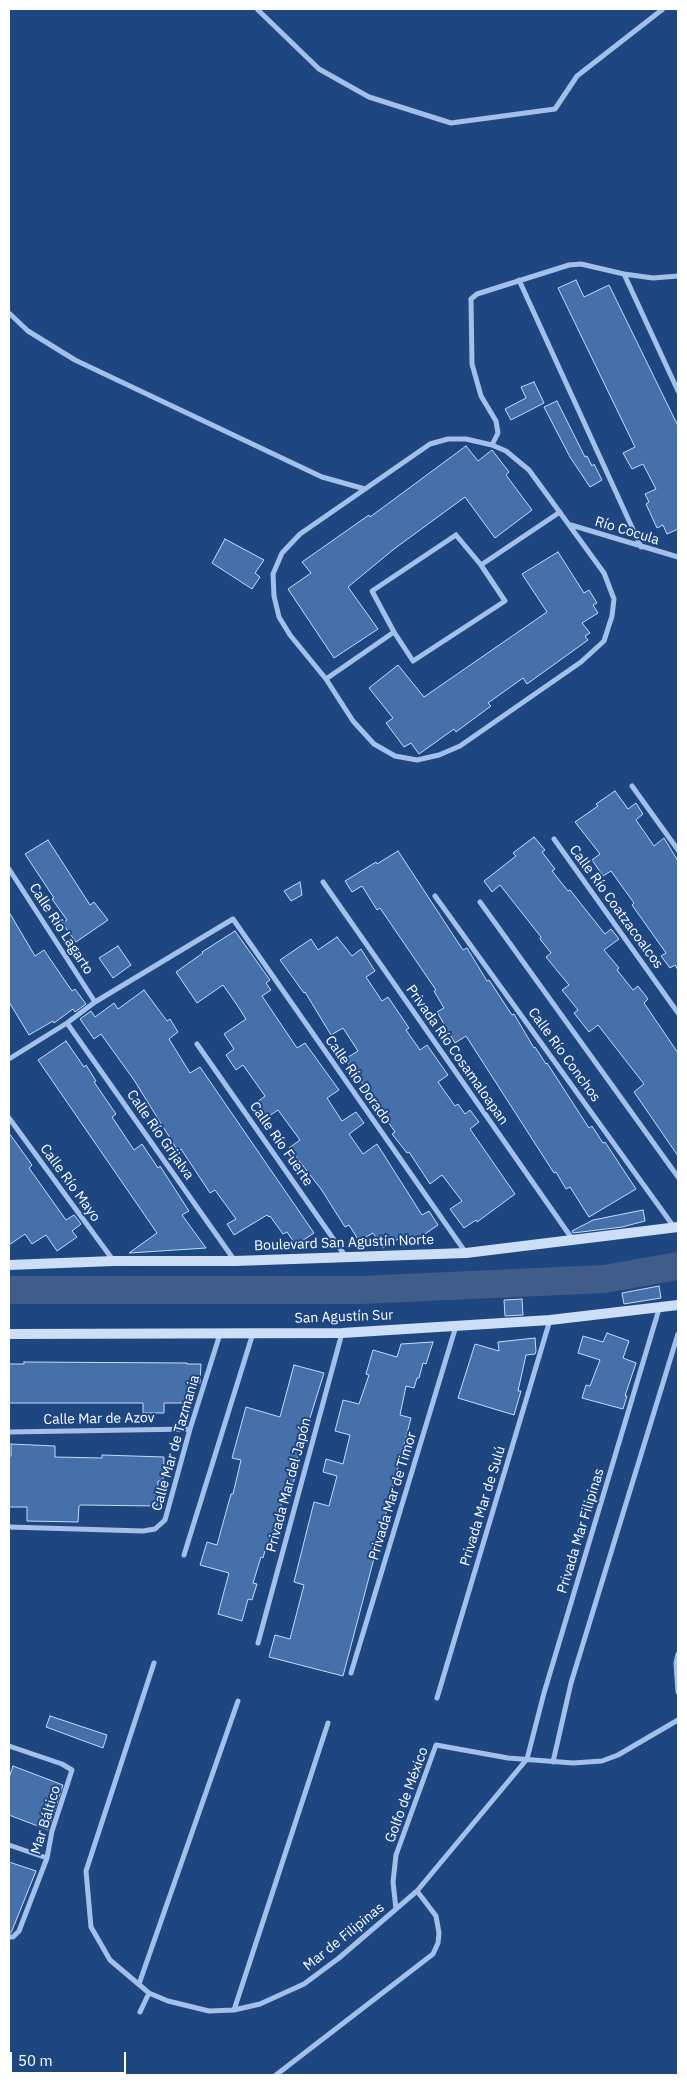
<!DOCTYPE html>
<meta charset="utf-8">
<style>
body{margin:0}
#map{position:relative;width:687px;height:2084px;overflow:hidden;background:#1e4680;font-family:"IBM Plex Sans",sans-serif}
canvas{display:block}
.frame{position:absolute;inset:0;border:10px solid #fff;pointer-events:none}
.scale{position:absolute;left:10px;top:2052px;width:116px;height:22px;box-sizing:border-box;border:2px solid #fff;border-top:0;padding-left:6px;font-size:15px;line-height:18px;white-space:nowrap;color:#fff;-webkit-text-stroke:4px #1e4680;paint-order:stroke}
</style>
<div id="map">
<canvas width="687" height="2084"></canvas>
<div class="frame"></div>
<div class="scale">50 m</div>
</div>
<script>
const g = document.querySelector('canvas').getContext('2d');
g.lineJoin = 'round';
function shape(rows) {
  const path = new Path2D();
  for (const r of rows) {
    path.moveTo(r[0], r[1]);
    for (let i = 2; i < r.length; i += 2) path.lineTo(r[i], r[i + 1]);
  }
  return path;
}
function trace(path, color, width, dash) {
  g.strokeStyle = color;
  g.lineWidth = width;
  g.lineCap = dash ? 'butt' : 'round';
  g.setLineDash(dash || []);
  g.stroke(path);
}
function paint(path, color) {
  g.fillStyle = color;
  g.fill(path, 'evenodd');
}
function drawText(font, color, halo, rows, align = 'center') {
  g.font = font + ' "IBM Plex Sans",sans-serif';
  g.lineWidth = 4;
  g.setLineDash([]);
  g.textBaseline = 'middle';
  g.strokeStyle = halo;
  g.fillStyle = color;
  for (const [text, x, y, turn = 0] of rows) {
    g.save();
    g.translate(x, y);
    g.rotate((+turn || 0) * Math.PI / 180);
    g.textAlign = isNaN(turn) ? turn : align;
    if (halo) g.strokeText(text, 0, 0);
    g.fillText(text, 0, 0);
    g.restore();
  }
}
trace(shape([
 [9,1290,360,1290,604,1279,678,1266]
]), '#3f5d88', 28);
const building = shape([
 [576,280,584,297,609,285,678,426,678,529,667,534,663,525,657,528,646,504,649,502,645,494,656,489,643,464,632,469,623,453,635,447,558,288,576,280],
 [534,382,544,403,511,420,505,409,526,398,521,387,534,382],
 [557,401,585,457,587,456,592,466,594,464,602,480,590,487,570,457,544,407,557,401],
 [466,446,478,461,492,450,509,472,506,475,532,510,495,538,465,497,394,549,348,587,378,629,334,658,288,589,311,573,302,562,369,515,370,517,466,446],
 [225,539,264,560,255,573,260,577,252,589,212,563,225,539],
 [558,552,584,593,589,590,597,603,593,605,598,613,582,623,590,633,585,636,588,640,527,684,523,678,488,703,491,706,468,723,456,732,454,729,419,754,411,743,404,747,386,723,393,718,369,688,398,665,424,697,547,612,522,574,558,552],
 [615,791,628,809,636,803,643,814,636,820,654,846,664,838,678,861,678,970,675,965,670,968,661,956,666,953,632,905,634,903,611,871,603,876,592,860,600,854,575,822,598,806,596,804,615,791],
 [534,837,545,850,542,852,555,869,552,871,568,891,570,890,605,934,611,929,619,939,604,950,619,968,617,970,633,990,638,986,648,999,644,1003,678,1053,678,1156,634,1092,644,1084,598,1025,589,1032,574,1013,578,1010,562,990,569,985,546,957,551,953,540,939,541,937,500,885,492,892,484,881,516,856,513,853,534,837],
 [48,840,90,905,94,902,108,920,76,942,62,923,67,920,52,899,54,898,25,854,48,840],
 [398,851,463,950,467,948,487,981,489,980,512,1015,514,1014,534,1048,535,1047,546,1064,547,1063,589,1128,592,1126,603,1143,605,1142,636,1189,589,1217,570,1187,566,1189,556,1172,554,1173,466,1036,455,1043,437,1012,444,1008,434,991,436,990,380,908,377,910,362,886,352,892,345,881,376,862,377,864,398,851],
 [300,882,302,895,291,901,284,891,300,882],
 [9,912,35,956,44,950,72,991,75,989,86,1004,75,1012,73,1009,54,1023,53,1021,29,1035,9,1002,9,912],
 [235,931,270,980,266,983,271,990,262,996,297,1048,305,1043,339,1090,327,1098,342,1121,356,1112,364,1123,349,1134,363,1154,377,1144,422,1215,429,1211,438,1225,419,1238,404,1246,400,1238,383,1248,373,1233,359,1241,349,1225,345,1227,321,1189,289,1148,300,1140,278,1110,266,1118,256,1103,265,1096,243,1065,236,1070,226,1055,234,1049,224,1034,246,1019,237,1005,223,985,197,1003,176,972,203,953,202,952,235,931],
 [337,937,352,956,361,949,375,971,366,977,382,1001,388,997,409,1028,406,1030,420,1050,427,1045,448,1075,438,1082,455,1106,458,1104,465,1114,470,1110,479,1122,470,1129,515,1194,477,1222,476,1220,464,1228,450,1209,462,1201,442,1175,430,1184,409,1152,407,1153,392,1134,395,1132,381,1112,378,1114,369,1103,374,1100,345,1059,358,1051,343,1028,331,1035,305,992,304,993,280,960,311,939,318,950,337,937],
 [118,946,131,965,113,978,99,958,118,946],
 [144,990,167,1021,170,1019,178,1032,169,1039,190,1073,200,1067,314,1233,296,1245,287,1232,283,1234,270,1216,269,1217,267,1215,234,1235,227,1224,236,1219,215,1190,210,1193,181,1149,178,1151,134,1080,101,1034,94,1039,80,1019,91,1011,95,1017,114,1003,118,1009,144,990],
 [66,1041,84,1067,86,1065,96,1081,94,1082,116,1114,112,1117,134,1150,142,1144,158,1168,160,1166,189,1211,182,1215,206,1248,129,1253,157,1233,38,1060,66,1041],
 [9,1133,32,1165,29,1168,66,1220,74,1215,81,1224,72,1231,77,1237,57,1251,46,1235,32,1244,25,1234,9,1245,9,1133],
 [643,1210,645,1221,622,1227,573,1233,572,1231,593,1220,643,1210],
 [659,1286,661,1298,624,1304,622,1293,659,1286],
 [522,1299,523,1315,505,1316,504,1300,522,1299],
 [607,1333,629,1341,623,1358,636,1363,625,1396,627,1396,623,1409,582,1398,586,1385,590,1386,600,1360,578,1353,583,1336,603,1342,607,1333],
 [535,1338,536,1351,535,1354,526,1355,518,1391,521,1391,514,1415,458,1398,475,1344,499,1351,498,1342,535,1338],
 [433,1342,426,1364,423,1363,419,1378,417,1378,414,1388,406,1386,400,1415,411,1418,343,1676,269,1657,275,1635,290,1639,304,1585,294,1582,314,1502,329,1506,337,1476,323,1472,326,1459,343,1464,350,1435,335,1431,343,1400,359,1404,369,1375,366,1374,373,1350,397,1357,401,1344,433,1342],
 [24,1362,187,1363,187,1364,201,1364,200,1382,200,1383,189,1383,189,1403,164,1403,164,1413,143,1413,143,1403,9,1403,9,1364,24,1364,24,1362],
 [294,1365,324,1373,295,1466,298,1467,292,1487,287,1486,269,1544,267,1543,263,1558,261,1557,253,1583,257,1584,252,1600,248,1599,242,1621,218,1614,229,1573,200,1565,207,1542,217,1545,231,1494,233,1494,241,1460,232,1458,246,1407,280,1417,294,1365],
 [11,1444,55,1446,55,1457,102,1458,102,1455,164,1457,163,1481,158,1481,157,1506,81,1505,79,1506,78,1522,27,1521,27,1507,9,1507,9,1456,11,1456,11,1444],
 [50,1716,107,1735,103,1748,46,1727,50,1716],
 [13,1766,63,1785,48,1830,9,1815,9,1778,13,1766],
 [9,1862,36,1871,11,1933,9,1933,9,1862]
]);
paint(building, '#4670aa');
trace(building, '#c6dbf7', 1);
trace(shape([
 [257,9,319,69,369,97,451,123,555,109,577,76,663,9],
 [624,274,678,391],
 [519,280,641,547],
 [9,313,28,331,75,360,322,477,365,489],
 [448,439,466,439,492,445,506,451,529,470,604,573,614,599,612,616,604,641,581,662,460,746,439,755,417,760,395,756,374,744,353,721,326,679,290,635,279,617,274,596,273,574,282,553,300,534,430,444,448,439],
 [492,445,498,433,496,421,481,396,472,364,471,299,477,294,569,265,581,264,624,274,653,278,678,276],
 [571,525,678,557],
 [456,535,481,565,505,601,413,661,394,632,372,591,456,535],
 [481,565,560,512],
 [326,679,394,632],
 [632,786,678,850],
 [554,839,678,1013],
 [9,869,95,1002],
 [323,882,573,1240],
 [435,896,674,1227],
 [480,902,678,1177],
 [67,1023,235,1261],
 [197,1044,346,1257],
 [9,1059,67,1023,95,1002,233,919,466,1253],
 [9,1118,113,1260],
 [9,1432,190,1429],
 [9,1527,143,1531,155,1529,165,1520,190,1429,220,1334],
 [184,1555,253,1333],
 [258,1643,342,1333],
 [678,1654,676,1663,678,1692],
 [154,1663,86,1871,91,1927,110,1960,149,1993,168,2001,209,2011,234,2010,260,2004,304,1984,339,1958,417,1891,527,1759,544,1693,659,1309],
 [351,1673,456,1326],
 [437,1698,550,1320],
 [9,1746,62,1764,72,1770,52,1831,47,1858,19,1931,13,1937,9,1937],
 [553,1762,571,1683,678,1334],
 [9,1845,47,1858],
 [396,1909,393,1882,396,1855,436,1745,508,1758,573,1763,602,1761,618,1755,678,1720],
 [139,1984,238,1701],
 [234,2010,328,1723],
 [140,2012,149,1993],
 [276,2075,433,1954,438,1943,439,1933,436,1916,417,1891]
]), '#a2c0e9', 5);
trace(shape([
 [9,1265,114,1261,235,1261,466,1253,678,1227],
 [9,1334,342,1333,550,1320,678,1305]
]), '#cddef7', 10);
drawText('14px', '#fff', '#1e4680', [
 ["Río Cocula",627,531,17],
 ["Calle Río Coatzacoalcos",616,907,54],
 ["Calle Río Lagarto",61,929,57],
 ["Privada Río Cosamaloapan",457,1055,55],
 ["Calle Río Conchos",564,1055,54],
 ["Calle Río Dorado",358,1080,55],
 ["Calle Río Grijalva",160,1135,55],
 ["Calle Río Fuerte",281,1144,55],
 ["Calle Río Mayo",70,1183,54],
 ["Boulevard San Agustín Norte",344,1243,-2],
 ["San Agustín Sur",344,1317,-2],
 ["Calle Mar de Azov",99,1419,-1],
 ["Calle Mar de Tazmania",176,1443,-74],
 ["Privada Mar del Japón",289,1485,-75],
 ["Privada Mar de Timor",393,1496,-73],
 ["Privada Mar de Sulú",483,1506,-73],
 ["Privada Mar Filipinas",581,1531,-73],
 ["Golfo de México",407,1795,-70],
 ["Mar Báltico",46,1820,-73],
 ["Mar de Filipinas",344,1937,-39]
]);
</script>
